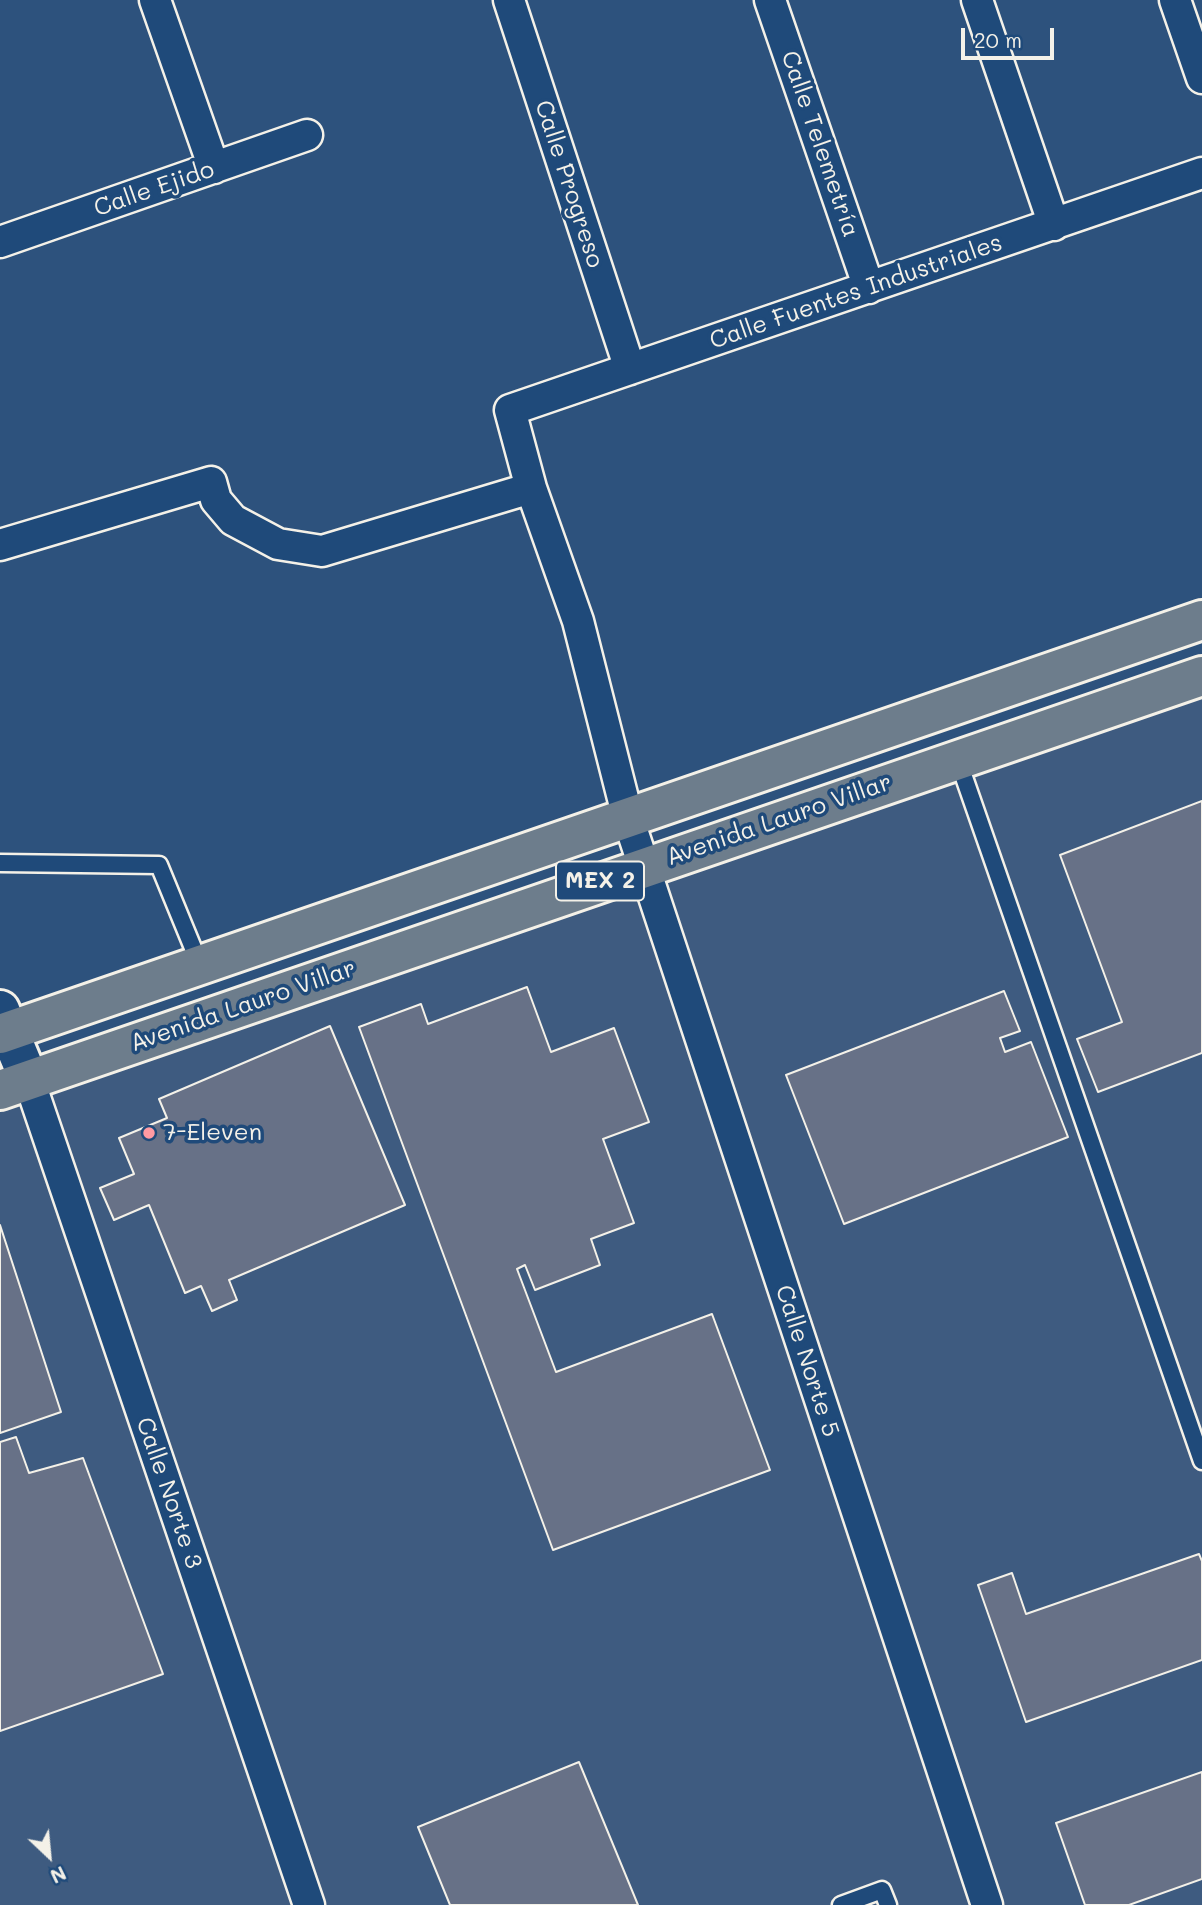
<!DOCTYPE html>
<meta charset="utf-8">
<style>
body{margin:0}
#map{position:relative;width:1202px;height:1905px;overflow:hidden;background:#2d527d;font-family:Mali,sans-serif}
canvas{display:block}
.north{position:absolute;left:14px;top:1821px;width:70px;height:70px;-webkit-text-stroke:5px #1f4a7a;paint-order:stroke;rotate:154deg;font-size:19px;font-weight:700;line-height:28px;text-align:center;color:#f4f1e8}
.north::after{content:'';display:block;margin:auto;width:24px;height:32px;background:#f4f1e8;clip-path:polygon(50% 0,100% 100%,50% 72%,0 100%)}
.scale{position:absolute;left:961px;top:28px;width:93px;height:32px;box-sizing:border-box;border:4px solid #f4f1e8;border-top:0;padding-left:9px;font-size:21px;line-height:24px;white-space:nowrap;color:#f4f1e8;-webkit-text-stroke:5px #1f4a7a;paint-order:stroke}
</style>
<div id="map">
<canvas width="1202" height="1905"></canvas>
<div class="north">N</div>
<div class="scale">20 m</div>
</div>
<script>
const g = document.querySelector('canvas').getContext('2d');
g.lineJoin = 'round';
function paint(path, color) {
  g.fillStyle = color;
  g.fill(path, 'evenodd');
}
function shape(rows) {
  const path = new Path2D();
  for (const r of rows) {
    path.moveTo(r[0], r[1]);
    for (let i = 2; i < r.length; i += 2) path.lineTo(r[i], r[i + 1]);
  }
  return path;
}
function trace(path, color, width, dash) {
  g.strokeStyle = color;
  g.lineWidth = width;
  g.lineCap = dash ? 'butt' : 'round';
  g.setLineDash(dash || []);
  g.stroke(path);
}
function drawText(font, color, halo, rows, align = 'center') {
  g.font = font + ' Mali,sans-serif';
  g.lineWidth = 7;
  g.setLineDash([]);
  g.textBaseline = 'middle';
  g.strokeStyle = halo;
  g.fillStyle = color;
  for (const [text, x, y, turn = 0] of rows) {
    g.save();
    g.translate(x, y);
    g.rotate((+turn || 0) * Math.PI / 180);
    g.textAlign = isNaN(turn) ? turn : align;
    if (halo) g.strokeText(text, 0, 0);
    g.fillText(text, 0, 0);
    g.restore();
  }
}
paint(shape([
 [1202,697,1202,1905,0,1905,0,1100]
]), '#3e5b80');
const building = shape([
 [1202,801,1202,1053,1098,1092,1077,1039,1122,1022,1060,855,1202,801],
 [527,987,551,1052,614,1028,649,1122,603,1139,634,1223,591,1239,600,1265,535,1290,525,1265,517,1269,556,1372,712,1314,770,1470,553,1550,359,1027,421,1004,428,1024,527,987],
 [1004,991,1020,1031,1000,1038,1005,1052,1031,1042,1068,1137,844,1224,786,1075,1004,991],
 [330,1026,405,1205,229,1280,237,1300,212,1311,201,1286,185,1293,149,1205,114,1220,100,1188,134,1174,119,1138,167,1118,159,1099,330,1026],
 [0,1225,61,1412,0,1433,0,1225],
 [16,1437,29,1473,83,1458,163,1674,0,1731,0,1442,16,1437],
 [1199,1554,1202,1561,1202,1660,1026,1722,978,1585,1012,1573,1026,1614,1199,1554],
 [579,1762,638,1905,450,1905,418,1827,579,1762],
 [1202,1772,1202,1879,1129,1905,1085,1905,1056,1823,1202,1772]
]);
paint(building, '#677187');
trace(building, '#f4f1e8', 2);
const lane = shape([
 [958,760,1202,1461],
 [0,863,159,865,200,965],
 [841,1905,882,1890,888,1905]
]);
const street = shape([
 [155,0,214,168],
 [509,0,630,369],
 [770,0,869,288],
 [977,0,1054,225],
 [1175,0,1202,78],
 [0,242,307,135],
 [0,545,211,482,216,500,233,520,278,544,322,551,531,488],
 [29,1080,309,1905],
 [987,1905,628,818,578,621,531,488,510,410,1202,173]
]);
const secondary = shape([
 [0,1010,29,1080]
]);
const primary = shape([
 [0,1034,1202,620],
 [0,1090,1202,676]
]);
trace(lane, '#f4f1e8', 21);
trace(street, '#f4f1e8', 35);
trace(secondary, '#f4f1e8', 44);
trace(primary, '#f4f1e8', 44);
trace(lane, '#1f4a7a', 16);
trace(street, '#1f4a7a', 30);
trace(secondary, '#1f4a7a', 38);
trace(primary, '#6d7d8c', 38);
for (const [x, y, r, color] of [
 [149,1133,7,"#ff9aa2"]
]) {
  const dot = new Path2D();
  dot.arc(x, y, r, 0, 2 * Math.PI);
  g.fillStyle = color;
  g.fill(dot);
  trace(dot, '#1f4a7a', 2.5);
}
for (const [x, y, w] of [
 [600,881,88]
]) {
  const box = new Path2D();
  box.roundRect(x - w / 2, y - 19.5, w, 39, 5);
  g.fillStyle = '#1f4a7a';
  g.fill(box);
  trace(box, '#f4f1e8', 2);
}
drawText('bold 23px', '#f4f1e8', null, [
 ["MEX 2",600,881]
]);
drawText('24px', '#f4f1e8', '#1f4a7a', [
 ["Calle Telemetría",820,144,71],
 ["Calle Progreso",569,184,72],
 ["Calle Ejido",154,189,-19],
 ["Calle Fuentes Industriales",856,292,-19],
 ["Avenida Lauro Villar",779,820,-19],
 ["Avenida Lauro Villar",243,1006,-19],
 ["Calle Norte 5",807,1361,72],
 ["Calle Norte 3",169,1493,71]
]);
drawText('24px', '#f4f1e8', '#1f4a7a', [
 ["7-Eleven",163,1133]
], 'left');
</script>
